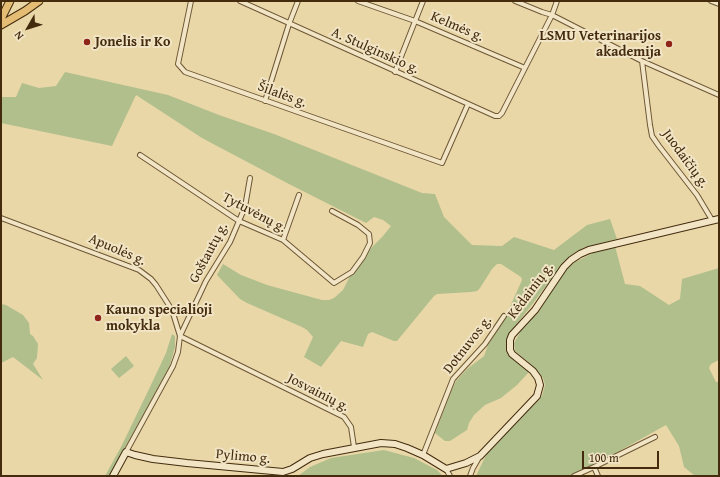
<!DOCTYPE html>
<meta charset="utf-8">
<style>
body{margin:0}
#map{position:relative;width:720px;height:477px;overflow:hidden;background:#e9d7a8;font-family:"Gentium Book Plus",serif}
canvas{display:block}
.frame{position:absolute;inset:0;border:2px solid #442b0e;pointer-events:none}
.north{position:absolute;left:8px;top:8px;width:40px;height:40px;-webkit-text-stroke:3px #f1e5c6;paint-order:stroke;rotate:231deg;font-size:11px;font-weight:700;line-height:16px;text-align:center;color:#442b0e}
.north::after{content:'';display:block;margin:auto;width:14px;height:18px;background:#442b0e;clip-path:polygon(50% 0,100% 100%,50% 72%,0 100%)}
.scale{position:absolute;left:582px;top:451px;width:77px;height:18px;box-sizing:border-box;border:2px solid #442b0e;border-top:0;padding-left:5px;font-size:12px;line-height:14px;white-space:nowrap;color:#442b0e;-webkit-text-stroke:3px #f1e5c6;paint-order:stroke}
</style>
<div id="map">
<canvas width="720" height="477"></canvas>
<div class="frame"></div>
<div class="north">N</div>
<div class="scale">100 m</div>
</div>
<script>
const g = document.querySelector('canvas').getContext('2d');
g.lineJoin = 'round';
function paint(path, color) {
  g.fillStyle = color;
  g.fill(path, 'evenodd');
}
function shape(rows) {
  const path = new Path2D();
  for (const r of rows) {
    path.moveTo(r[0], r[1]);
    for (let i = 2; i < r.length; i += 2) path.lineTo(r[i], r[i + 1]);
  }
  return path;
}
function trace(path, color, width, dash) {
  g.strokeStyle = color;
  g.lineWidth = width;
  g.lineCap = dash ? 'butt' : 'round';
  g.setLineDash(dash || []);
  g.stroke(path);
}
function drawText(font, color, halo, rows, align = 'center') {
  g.font = font + ' "Gentium Book Plus",serif';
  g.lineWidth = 4;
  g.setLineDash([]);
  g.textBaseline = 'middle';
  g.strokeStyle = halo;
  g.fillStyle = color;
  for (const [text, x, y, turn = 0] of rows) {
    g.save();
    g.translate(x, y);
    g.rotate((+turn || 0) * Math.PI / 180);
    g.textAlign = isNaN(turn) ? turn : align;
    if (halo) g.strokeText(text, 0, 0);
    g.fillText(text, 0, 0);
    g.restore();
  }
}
paint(shape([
 [65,72,168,95,219,115,274,134,422,193,435,194,444,217,472,245,502,246,514,237,554,250,587,225,610,219,617,239,583,248,573,255,559,269,511,332,507,350,509,355,529,372,517,385,501,398,485,405,474,415,469,423,467,430,450,441,445,441,435,433,451,391,456,381,467,369,484,356,488,345,505,318,522,280,521,277,501,264,497,264,492,269,480,288,477,291,471,292,437,294,434,296,397,341,394,341,372,332,368,334,363,347,341,341,321,367,304,357,313,337,307,330,302,327,247,303,240,299,217,275,223,264,241,275,267,285,322,300,329,300,334,298,343,290,352,272,372,247,383,236,391,226,383,220,374,217,366,223,287,183,202,138,136,95,112,146,1,123,1,97,16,97,22,83,39,88,56,86],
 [615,246,625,284,640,286,669,305,680,299,682,279,719,268,719,360,711,364,709,368,716,382,719,382,719,476,695,476,684,467,679,446,666,425,596,464,571,476,476,476,488,451,542,396,545,385,543,378,534,367,515,351,514,343,522,329,546,299,567,269,575,262,595,252],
 [1,304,6,305,23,315,29,323,30,334,33,336,38,344,37,358,33,364,43,380,13,357,1,363],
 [172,334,175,336,175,347,170,365,158,389,109,476,105,476,121,447,150,387,166,353],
 [126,356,134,366,119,378,111,369],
 [384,450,414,458,437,470,443,476,298,476,310,467,331,458]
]), '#b0bf8c');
const street = shape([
 [191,1,178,64,185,72,442,163,468,104],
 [240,1,495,116,499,116,502,113,552,15,557,1],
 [358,1,415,21,525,68],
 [515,1,542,12,552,15,642,61,719,95],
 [711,1,719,4],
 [642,61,650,125,652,136,659,146,697,195,712,220],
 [395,72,423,1],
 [265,101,289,24,298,1],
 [140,155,239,221,283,240,334,283,352,272,363,257,370,243,369,234,358,225,332,211],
 [250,178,245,207,230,242,206,281,180,336,344,417,351,427,354,447],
 [1,218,139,270,151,279,156,285,172,310,180,336,178,352,173,366,126,452],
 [283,240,299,195],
 [423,455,453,379,485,344,504,316],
 [446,469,450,476],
 [470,476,473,468,480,456],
 [574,476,594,467],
 [598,476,594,467,655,437]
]);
const secondary = shape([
 [113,476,126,452,135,455,153,459,187,463,283,472,292,469,310,458,323,454,381,443,395,444,407,448,423,455,446,469,466,463,480,456,537,396,540,385,538,378,533,371,512,354,510,350,510,340,512,335,535,310,564,267,571,260,580,254,589,250,719,219]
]);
const primary = shape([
 [1,19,10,1],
 [1,25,25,11,39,1]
]);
trace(street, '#6d5634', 6);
trace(secondary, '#442b0e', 8);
trace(primary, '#442b0e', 9);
trace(street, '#f1e5c6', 4);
trace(secondary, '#f1e5c6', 6);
trace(primary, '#e4bc74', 7);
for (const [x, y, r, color] of [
 [87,42,4,"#8f2418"],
 [669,44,4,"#8f2418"],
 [98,318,4,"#8f2418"]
]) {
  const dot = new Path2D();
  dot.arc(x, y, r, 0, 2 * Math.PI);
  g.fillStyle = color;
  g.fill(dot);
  trace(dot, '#f1e5c6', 1.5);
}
drawText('14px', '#442b0e', '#f1e5c6', [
 ["Kelmės g.",457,27,23],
 ["A. Stulginskio g.",375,51,24],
 ["Šilalės g.",282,95,20],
 ["Juodaičių g.",685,159,54],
 ["Tytuvėnų g.",254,213,28],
 ["Apuolės g.",117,250,23],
 ["Goštautų g.",209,253,-62],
 ["Kėdainių g.",531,291,-53],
 ["Dotnuvos g.",468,345,-52],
 ["Josvainių g.",318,393,27],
 ["Pylimo g.",243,457,5]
]);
drawText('bold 14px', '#442b0e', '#f1e5c6', [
 ["LSMU Veterinarijos",661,36,"right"],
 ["akademija",661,52,"right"],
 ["Jonelis ir Ko",95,42],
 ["Kauno specialioji",106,310],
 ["mokykla",106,326]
], 'left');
</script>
